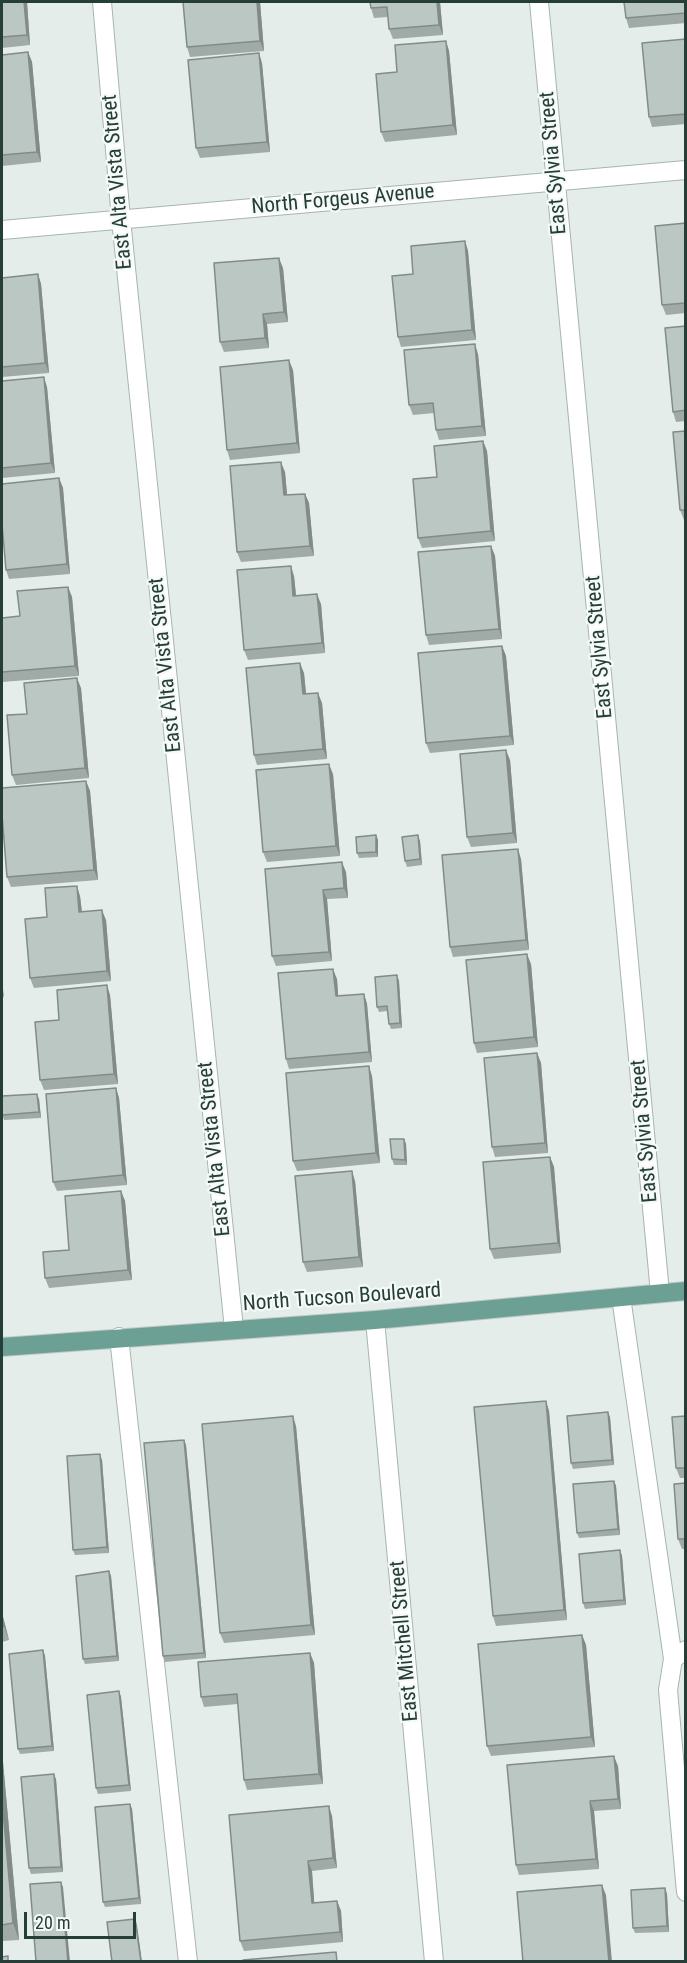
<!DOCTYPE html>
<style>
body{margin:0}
#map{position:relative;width:687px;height:1963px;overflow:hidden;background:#e4ede9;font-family:"Roboto Condensed",sans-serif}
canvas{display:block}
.frame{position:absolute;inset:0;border:3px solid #253e38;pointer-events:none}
.scale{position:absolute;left:24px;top:1912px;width:112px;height:27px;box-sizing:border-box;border:3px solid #253e38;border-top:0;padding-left:8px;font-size:18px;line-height:21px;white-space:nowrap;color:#253e38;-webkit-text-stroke:4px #f5f9f7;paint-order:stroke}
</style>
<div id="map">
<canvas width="687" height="1963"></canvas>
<div class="frame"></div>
<div class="scale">20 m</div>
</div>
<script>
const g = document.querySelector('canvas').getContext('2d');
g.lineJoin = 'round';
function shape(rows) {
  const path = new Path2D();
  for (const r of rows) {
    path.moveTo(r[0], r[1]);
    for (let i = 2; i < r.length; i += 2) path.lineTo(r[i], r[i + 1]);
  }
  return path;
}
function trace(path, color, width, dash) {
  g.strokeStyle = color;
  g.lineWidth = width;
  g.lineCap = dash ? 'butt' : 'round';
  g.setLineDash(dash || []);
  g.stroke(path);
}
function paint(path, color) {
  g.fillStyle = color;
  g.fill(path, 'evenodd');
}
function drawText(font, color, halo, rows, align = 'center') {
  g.font = font + ' "Roboto Condensed",sans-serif';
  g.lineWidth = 4.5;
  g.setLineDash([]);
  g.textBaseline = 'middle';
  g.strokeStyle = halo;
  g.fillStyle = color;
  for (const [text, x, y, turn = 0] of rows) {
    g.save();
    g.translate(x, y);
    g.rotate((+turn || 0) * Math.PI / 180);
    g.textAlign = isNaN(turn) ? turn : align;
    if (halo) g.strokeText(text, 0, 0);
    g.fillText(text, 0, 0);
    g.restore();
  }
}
const minor = shape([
 [102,2,121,219,234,1329],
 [539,2,660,1293],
 [2,230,686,170],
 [621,1297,673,1659],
 [375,1320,434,1962],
 [119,1337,188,1962],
 [686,1650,673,1659,668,1690,686,1892]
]);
const major = shape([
 [2,1347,375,1320,686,1291]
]);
trace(minor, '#a7b5b0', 20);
trace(major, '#c2c9c7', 20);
trace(minor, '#fff', 18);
trace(major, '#6ca095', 18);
paint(shape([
 [2,2,27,2,30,45,2,48],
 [260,2,264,51,190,57,187,47],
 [440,2,443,35,393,39,389,29,388,17,374,18,371,8],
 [686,2,686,23,629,28,626,18],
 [686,39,686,124,652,127,649,117],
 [446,41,449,51,457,135,385,142,381,132,397,72],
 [28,52,32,62,41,162,2,166,2,55],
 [262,63,270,152,200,158,196,148],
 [686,223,686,313,666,315,662,305],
 [465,241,468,251,476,340,401,347,398,337,413,274],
 [283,268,288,322,267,324,269,348,224,352,220,342],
 [38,274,41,284,49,373,2,377,2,278],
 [686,326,686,421,676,422,673,412],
 [478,354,486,436,439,440,436,430,434,413,413,415,409,405],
 [293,370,300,453,230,460,227,450],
 [2,381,47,387,55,473,2,478],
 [686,431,686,520,684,520,680,510],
 [483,441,487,451,495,541,422,548,418,538,437,477],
 [285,472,287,495,305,494,309,503,314,556,241,562,237,552],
 [59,478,63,488,70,574,9,579,6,570],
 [491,546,495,556,502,639,429,645,426,635],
 [294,576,296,595,321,604,325,653,248,660,244,650],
 [68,587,72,597,79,676,2,682,2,618,20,616],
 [502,646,506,656,514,745,430,753,426,743],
 [304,673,306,694,322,703,327,759,257,765,254,755],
 [81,688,89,778,16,785,12,775],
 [510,760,517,843,471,847,467,837],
 [333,774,340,856,267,862,263,852],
 [86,781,90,791,98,880,11,887,7,877],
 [376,835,378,840,378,857,359,858,357,853],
 [420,841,422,865,407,867,405,861],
 [521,859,529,950,453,957,450,947],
 [265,869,346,872,348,898,327,899,332,961,276,966,272,956],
 [80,896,82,912,106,920,111,981,34,988,30,978,47,917],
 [531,964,538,1047,477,1053,474,1043],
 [397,975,399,981,402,1028,391,1029,389,1024,387,1011,379,1012,377,1007],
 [337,979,338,996,364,994,367,1004,372,1062,289,1069,286,1059],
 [110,995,118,1084,44,1090,40,1080,59,1020],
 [537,1053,541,1063,548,1153,495,1157,492,1147],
 [372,1076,380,1163,297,1171,293,1161],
 [116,1088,119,1098,127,1185,57,1191,53,1182],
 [39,1099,41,1118,4,1120,2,1114],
 [404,1139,406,1144,407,1165,394,1165,392,1159],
 [550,1157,554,1167,561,1253,494,1259,490,1249],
 [355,1181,363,1267,307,1272,303,1262],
 [121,1191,125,1201,132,1280,49,1288,45,1278],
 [546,1401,549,1411,567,1620,496,1626,493,1616],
 [686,1416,686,1478,680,1478,676,1468],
 [610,1417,614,1465,573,1469,571,1463],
 [296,1426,315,1635,224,1643,220,1633],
 [184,1440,186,1445,206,1658,165,1662,163,1656],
 [102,1460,109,1553,75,1555,73,1550],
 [614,1481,616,1486,620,1535,579,1538,577,1533],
 [686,1483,686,1549,682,1549,678,1539],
 [620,1550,622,1556,626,1605,585,1609,583,1603],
 [109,1571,111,1576,119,1661,85,1664,83,1659],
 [2,1613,9,1640,2,1642],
 [582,1635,586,1645,595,1747,491,1756,487,1746],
 [43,1650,45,1656,54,1751,20,1754,18,1749],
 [310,1653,314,1663,323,1784,247,1790,244,1780,238,1704,204,1707,201,1697],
 [119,1691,121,1697,131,1791,98,1794,96,1788],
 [2,1751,19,1940,2,1941],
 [618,1766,621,1809,594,1811,599,1869,519,1875,516,1865],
 [56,1779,63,1872,31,1874,29,1868],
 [130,1804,132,1809,141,1904,105,1907,103,1902],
 [332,1816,337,1868,312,1871,314,1903,337,1901,341,1911,343,1942,244,1951,240,1941],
 [665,1888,667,1894,669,1932,635,1933,633,1928]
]), '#a0aba8');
paint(shape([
 [24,2,27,2,30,45,27,35],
 [257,2,260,2,264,51,260,41],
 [437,2,440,2,443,35,439,25],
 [446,41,449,51,457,135,453,125],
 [28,52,32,62,41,162,37,152],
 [259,53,262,63,270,152,267,142],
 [465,241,468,251,476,340,472,330],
 [279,258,283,268,288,322,284,312],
 [38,274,41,284,49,373,45,363],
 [263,314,267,324,269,348,265,338],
 [475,344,478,354,486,436,482,426],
 [289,360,293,370,300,453,297,443],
 [44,377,47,387,55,473,51,463],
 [483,441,487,451,495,541,491,531],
 [281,462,285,472,288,505,284,495],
 [59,478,63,488,70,574,67,564],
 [305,494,309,503,314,556,310,546],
 [491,546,495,556,502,639,499,629],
 [291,566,294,576,297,606,293,596],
 [68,587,72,597,79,676,75,666],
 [317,594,321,604,325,653,322,643],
 [502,646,506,656,514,745,510,736],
 [300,663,304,673,307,704,303,694],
 [77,678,81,688,89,778,85,768],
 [318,693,322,703,327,759,323,749],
 [506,750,510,760,517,843,513,833],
 [329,764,333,774,340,856,336,846],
 [86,781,90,791,98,880,94,870],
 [376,835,378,840,378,857,376,852],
 [418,835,420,841,422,865,420,859],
 [518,849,521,859,529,950,526,940],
 [342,862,346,872,348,898,344,888],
 [77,886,80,896,83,922,79,912],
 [323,890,327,899,332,961,329,952],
 [102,910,106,920,111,981,107,971],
 [527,954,531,964,538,1047,534,1037],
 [333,969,337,979,339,1006,336,996],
 [397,975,399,981,402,1028,400,1023],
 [2,977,2,980,4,998,2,993],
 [107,985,110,995,118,1084,114,1074],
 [364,994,367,1004,372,1062,369,1052],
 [537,1053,541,1063,548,1153,545,1143],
 [369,1066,372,1076,380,1163,376,1153],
 [116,1088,119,1098,127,1185,123,1175],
 [37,1094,39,1099,41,1118,39,1112],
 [404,1139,406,1144,407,1165,405,1160],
 [550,1157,554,1167,561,1253,558,1243],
 [352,1171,355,1181,363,1267,359,1257],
 [121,1191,125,1201,132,1280,128,1270],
 [546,1401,549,1411,567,1620,564,1610],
 [608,1412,610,1417,614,1465,612,1460],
 [293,1416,296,1426,315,1635,311,1625],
 [184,1440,186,1445,206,1658,204,1653],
 [100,1454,102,1460,109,1553,107,1547],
 [614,1481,616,1486,620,1535,618,1529],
 [620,1550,622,1556,626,1605,624,1600],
 [109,1571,111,1576,119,1661,117,1656],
 [2,1613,9,1640,4,1626],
 [582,1635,586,1645,595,1747,591,1737],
 [43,1650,45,1656,54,1751,52,1746],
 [310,1653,314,1663,323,1784,319,1774],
 [119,1691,121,1697,131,1791,129,1785],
 [2,1751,19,1940,13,1923,2,1800],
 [614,1756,618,1766,621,1809,618,1799],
 [54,1774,56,1779,63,1872,61,1867],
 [590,1801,594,1811,599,1869,596,1859],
 [130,1804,132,1809,141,1904,139,1898],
 [329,1806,332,1816,337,1868,333,1858],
 [308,1861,312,1871,315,1913,312,1903],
 [61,1882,63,1887,70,1962,68,1962],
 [602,1885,606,1895,612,1962,609,1962],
 [665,1888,667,1894,669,1932,667,1926],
 [337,1901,341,1911,343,1942,340,1932],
 [135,1919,137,1925,142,1962,141,1962]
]), '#828b88');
const building = shape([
 [2,2,24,2,27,35,2,37,2,2],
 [183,2,257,2,260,41,187,47,183,2],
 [370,2,437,2,439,25,389,29,387,7,371,8,370,2],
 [624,2,686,2,686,13,626,18,624,2],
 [686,39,686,114,649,117,642,43,686,39],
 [446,41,453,125,381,132,376,74,397,72,395,45,446,41],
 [28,52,37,152,2,155,2,55,28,52],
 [259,53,267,142,196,148,188,60,259,53],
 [686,223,686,303,662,305,655,226,686,223],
 [465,241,472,330,398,337,392,276,413,274,411,246,465,241],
 [279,258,284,312,263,314,265,338,220,342,214,263,279,258],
 [38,274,45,363,2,367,2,278,38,274],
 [686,326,686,410,673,412,665,328,686,326],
 [475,344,482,426,436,430,433,403,409,405,404,350,475,344],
 [289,360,297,443,227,450,220,367,289,360],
 [44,377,51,463,2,468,2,381,44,377],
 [686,431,686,510,680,510,673,432,686,431],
 [483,441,491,531,418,538,413,479,437,477,434,446,483,441],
 [281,462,284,495,305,494,310,546,237,552,230,466,281,462],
 [59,478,67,564,6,570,2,524,2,484,59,478],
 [491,546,499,629,426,635,418,552,491,546],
 [291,566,293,596,317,594,322,643,244,650,237,570,291,566],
 [68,587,75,666,2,672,2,618,20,616,17,591,68,587],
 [502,646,510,736,426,743,418,653,502,646],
 [300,663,303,694,318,693,323,749,254,755,246,668,300,663],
 [77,678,85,768,12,775,7,715,27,714,24,683,77,678],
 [506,750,513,833,467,837,460,754,506,750],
 [329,764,336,846,263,852,256,770,329,764],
 [86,781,94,870,7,877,2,815,2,788,86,781],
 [376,835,376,852,357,853,356,837,376,835],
 [418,835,420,859,405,861,402,837,418,835],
 [518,849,526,940,450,947,442,855,518,849],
 [342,862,344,888,323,890,329,952,272,956,265,869,342,862],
 [77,886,79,912,102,910,107,971,30,978,25,919,47,917,45,888,77,886],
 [527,954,534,1037,474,1043,466,960,527,954],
 [333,969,336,996,364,994,369,1052,286,1059,278,973,333,969],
 [397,975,400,1023,389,1024,387,1006,377,1007,375,977,397,975],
 [107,985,114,1074,40,1080,35,1022,59,1020,57,990,107,985],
 [537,1053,545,1143,492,1147,484,1058,537,1053],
 [369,1066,376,1153,293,1161,286,1073,369,1066],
 [116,1088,123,1175,53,1182,46,1094,116,1088],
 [37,1094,39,1112,2,1115,2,1096,37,1094],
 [390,1139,404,1139,405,1160,392,1159,390,1139],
 [550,1157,558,1243,490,1249,483,1162,550,1157],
 [352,1171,359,1257,303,1262,295,1176,352,1171],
 [121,1191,128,1270,45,1278,43,1252,69,1250,65,1196,121,1191],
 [546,1401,564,1610,493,1616,474,1407,546,1401],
 [608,1412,612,1460,571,1463,567,1416,608,1412],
 [293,1416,311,1625,220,1633,202,1424,293,1416],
 [686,1416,686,1468,676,1468,672,1417,686,1416],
 [184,1440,204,1653,163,1656,144,1443,184,1440],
 [100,1454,107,1547,73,1550,67,1456,100,1454],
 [614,1481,618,1529,577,1533,573,1484,614,1481],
 [686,1483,686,1539,678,1539,674,1484,686,1483],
 [620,1550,624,1600,583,1603,579,1554,620,1550],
 [109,1571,117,1656,83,1659,76,1576,109,1571],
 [2,1617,4,1626,2,1627,2,1617],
 [582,1635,591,1737,487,1746,478,1644,582,1635],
 [43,1650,52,1746,18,1749,9,1654,43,1650],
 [310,1653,319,1774,244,1780,237,1694,201,1697,198,1662,310,1653],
 [119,1691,129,1785,96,1788,87,1695,119,1691],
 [614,1756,618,1799,590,1801,596,1859,516,1865,507,1765,614,1756],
 [54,1774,61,1867,29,1868,21,1777,54,1774],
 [2,1800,13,1923,2,1925,2,1800],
 [130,1804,139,1898,103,1902,95,1807,130,1804],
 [329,1806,333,1858,308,1861,312,1903,337,1901,340,1932,240,1941,229,1815,329,1806],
 [61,1882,68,1962,36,1962,30,1884,61,1882],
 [602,1885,609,1962,523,1962,517,1892,602,1885],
 [665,1888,667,1926,633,1928,631,1890,665,1888],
 [135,1919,141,1962,112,1962,107,1922,135,1919],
 [336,1952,337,1962,243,1962,243,1960,336,1952],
 [8,1956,8,1962,2,1962,2,1957,8,1956]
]);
paint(building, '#bac7c3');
trace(building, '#828b88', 1.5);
drawText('21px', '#253e38', '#f5f9f7', [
 ["East Sylvia Street",554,163,-95],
 ["East Alta Vista Street",118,182,-95],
 ["North Forgeus Avenue",343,200,-5],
 ["East Sylvia Street",600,647,-95],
 ["East Alta Vista Street",166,665,-96],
 ["East Sylvia Street",645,1131,-95],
 ["East Alta Vista Street",215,1149,-96],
 ["North Tucson Boulevard",342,1298,-4],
 ["East Mitchell Street",405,1641,-95]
]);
</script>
